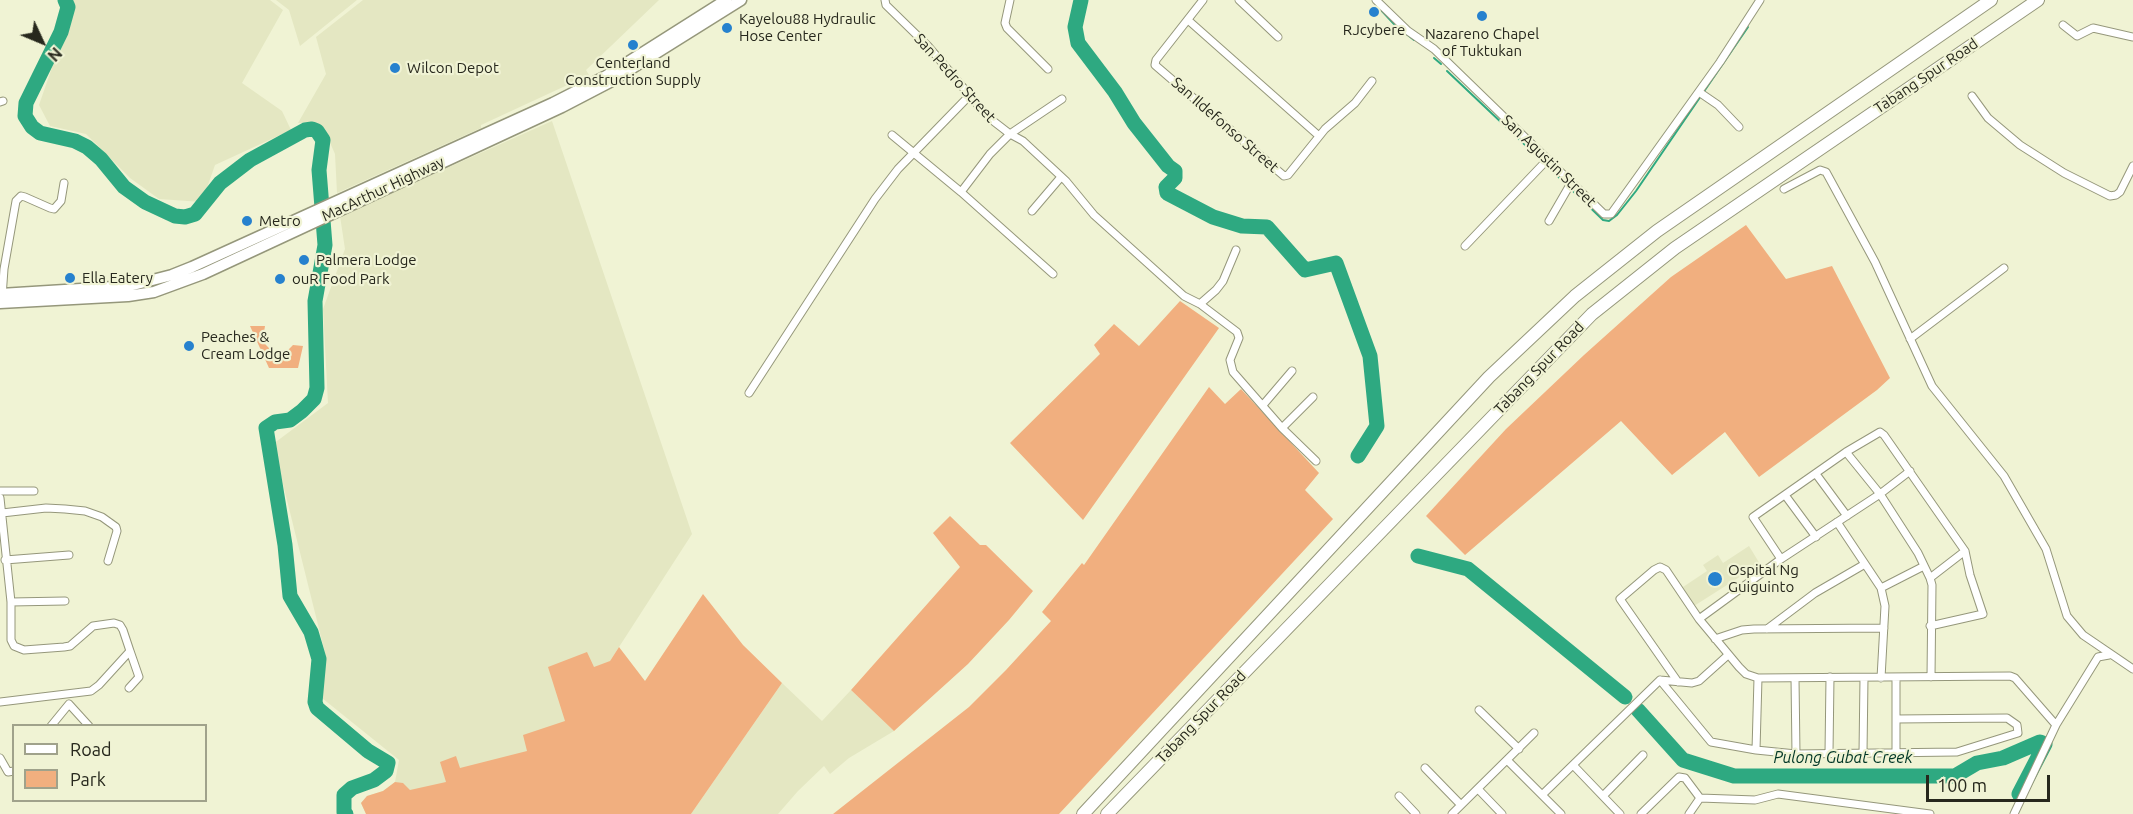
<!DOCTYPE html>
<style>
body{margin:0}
#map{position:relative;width:2133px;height:814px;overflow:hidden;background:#f0f3d4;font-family:Ubuntu,sans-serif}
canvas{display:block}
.legend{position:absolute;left:12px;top:724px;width:195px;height:78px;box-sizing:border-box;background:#f0f3d4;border:2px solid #a0a28b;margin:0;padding:8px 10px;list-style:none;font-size:18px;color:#27281d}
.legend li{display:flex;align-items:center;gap:12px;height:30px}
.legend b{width:30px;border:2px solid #a0a28b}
.north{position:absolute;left:12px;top:12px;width:60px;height:60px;-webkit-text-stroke:4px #f0f3d4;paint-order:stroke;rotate:134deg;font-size:16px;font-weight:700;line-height:24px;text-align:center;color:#27281d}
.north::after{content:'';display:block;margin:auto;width:21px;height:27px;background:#27281d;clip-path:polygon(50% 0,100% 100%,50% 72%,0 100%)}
.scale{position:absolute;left:1926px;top:775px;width:124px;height:27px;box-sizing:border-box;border:3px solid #27281d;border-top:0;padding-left:8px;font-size:18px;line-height:21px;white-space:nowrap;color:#27281d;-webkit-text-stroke:4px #f0f3d4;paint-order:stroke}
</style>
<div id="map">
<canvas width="2133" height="814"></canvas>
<ul class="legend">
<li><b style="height:8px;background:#fff"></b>Road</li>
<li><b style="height:16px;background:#f1af7f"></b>Park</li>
</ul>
<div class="north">N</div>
<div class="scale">100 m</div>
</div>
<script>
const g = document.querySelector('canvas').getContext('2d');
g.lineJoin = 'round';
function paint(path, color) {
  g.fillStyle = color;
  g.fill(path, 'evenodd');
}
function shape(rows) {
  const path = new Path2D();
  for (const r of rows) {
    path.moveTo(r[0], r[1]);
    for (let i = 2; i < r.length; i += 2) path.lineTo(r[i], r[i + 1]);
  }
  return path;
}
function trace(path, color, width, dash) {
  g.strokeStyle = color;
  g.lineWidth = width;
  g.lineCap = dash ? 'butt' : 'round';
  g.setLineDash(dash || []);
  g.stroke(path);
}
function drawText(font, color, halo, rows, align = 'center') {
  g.font = font + ' Ubuntu,sans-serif';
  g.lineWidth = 4.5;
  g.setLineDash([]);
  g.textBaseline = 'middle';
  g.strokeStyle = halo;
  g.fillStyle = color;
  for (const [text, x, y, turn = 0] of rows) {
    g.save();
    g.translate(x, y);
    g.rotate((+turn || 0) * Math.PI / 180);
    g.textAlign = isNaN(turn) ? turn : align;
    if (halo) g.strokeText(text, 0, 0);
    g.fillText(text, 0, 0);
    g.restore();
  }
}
paint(shape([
 [73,0,270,0,283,10,242,83,282,111,291,130,215,165,202,202,159,199,130,178,86,134,50,126,39,105,74,4],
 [276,0,357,0,300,46,289,10],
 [363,0,659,0,586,70,589,75,481,125,481,128,337,193,335,154,324,129,314,122,298,123,326,74,316,37],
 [552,121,692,534,557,743,366,814,361,803,367,796,383,791,395,782,399,760,322,698,326,657,273,444,328,403,323,309,345,249,340,216],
 [1749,546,1760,564,1694,606,1683,587,1707,571,1703,565,1718,555,1723,563],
 [782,683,822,721,851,690,894,731,849,758,830,774,824,766,798,791,778,814,691,814]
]), '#e4e7c2');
paint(shape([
 [1746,225,1786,279,1832,266,1890,378,1877,390,1759,477,1725,432,1672,475,1621,421,1465,555,1426,516,1506,429,1584,355,1671,277],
 [1180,301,1219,328,1083,520,1010,443,1100,354,1094,345,1114,324,1139,346],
 [250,326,265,326,263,338,265,344,270,349,276,352,287,351,293,345,303,346,298,368,269,368],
 [1209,387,1225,404,1241,389,1319,473,1305,490,1333,519,1059,814,833,814,969,707,1006,670,1051,621,1042,612,1082,563,1084,565],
 [950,516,980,545,986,545,1033,591,1009,620,968,664,894,731,851,690,960,567,933,533],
 [703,594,743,645,782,683,691,814,366,814,361,803,367,796,383,791,395,782,403,783,410,790,446,782,440,762,456,756,460,768,527,751,523,735,565,721,548,667,587,652,594,667,610,661,619,647,645,681]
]), '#f1af7f');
trace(shape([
 [1381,10,1394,24,1414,40],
 [1434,58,1441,64],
 [1447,71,1542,161],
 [1546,165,1603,220,1609,221,1617,215,1636,191,1748,27]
]), '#2ea981', 2);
trace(shape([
 [65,0,68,7,61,32,26,103,25,116,32,127,40,133,75,141,87,147,101,159,124,187,145,202,175,216,185,217,195,214,220,183,250,160,305,130,312,129,317,131,323,140,319,170,325,245,315,301,317,388,314,399,302,411,290,420,275,422,266,428,285,545,290,596,311,632,319,659,315,702,317,708,368,751,388,763,386,771,374,780,352,788,344,795,344,812,346,814],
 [1081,0,1075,27,1078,43,1115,92,1134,123,1168,166,1175,171,1175,178,1166,187,1167,193,1213,217,1242,226,1267,227,1305,270,1336,263,1370,356,1377,426,1358,456],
 [1418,556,1468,569,1625,697],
 [1638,710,1683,760,1734,776,1955,776,1977,763,2003,758,2040,742,2045,744,2019,794]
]), '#2ea981', 15);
const minor = shape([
 [885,0,886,5,928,46,988,117,1010,134,1062,99],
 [1010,0,1005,23,1007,28,1048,69],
 [1203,0,1156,60,1155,65,1284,176,1288,175,1325,129,1355,103,1372,81],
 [1239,0,1278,37],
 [1376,0,1408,31,1434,49,1604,214,1611,214,1720,62,1760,0],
 [1188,20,1319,136],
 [2063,25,2077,36,2093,28,2133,37],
 [1699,92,1718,105,1739,127],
 [1972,96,1988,118,2020,145,2064,173,2110,196,2116,195,2120,192,2133,166],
 [0,102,3,101],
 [892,135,961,192],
 [1784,189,1820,170,1826,172,1875,262,1932,386,2004,476,2046,549,2067,616,2083,635,2133,669],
 [1032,211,1061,177],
 [1549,221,1571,183],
 [1465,246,1547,160],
 [1053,274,961,192,990,154,1010,134,1023,141,1066,181,1094,215,1184,296,1200,304,1216,290,1223,281,1236,250],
 [2,297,4,269,16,201,21,196,25,197,50,208,54,209,61,201,64,183],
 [1200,304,1237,332,1239,338,1230,360,1233,372,1282,428,1316,461],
 [1910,339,2004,268],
 [749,393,875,199,898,169,970,95],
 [1263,405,1292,371],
 [1282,428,1313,397],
 [1846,452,1880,494,1918,553,1930,578,1932,585,1931,677],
 [1816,474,1847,516],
 [0,491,34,491],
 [1785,495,1816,537],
 [0,498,11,602,11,640,14,646,24,650,64,647,70,646,93,626,114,623,120,625,123,630,130,651,99,685,91,691,0,702],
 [2,513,46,508,65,509,85,511,102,517,116,527,117,531,108,561],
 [1837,522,1881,588,1885,606,1881,678],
 [1781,559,1753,517,1846,452,1880,432,1884,435,1965,551,1970,575,1983,614,1930,626],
 [5,560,69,555],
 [1930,578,1965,551],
 [1881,588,1924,566],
 [11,602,65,601],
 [1699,619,1781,559,1880,494,1910,471],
 [1767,629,1815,593,1865,564],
 [1715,639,1742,630,1754,629,1884,628],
 [1795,678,1796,754],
 [1896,678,1896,752],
 [1660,680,1711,742,1756,750,1796,754,1957,752,2018,733,2017,725,2007,718,1896,719],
 [1678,682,1620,599,1654,570,1660,567,1666,570,1699,619,1739,667,1746,674,1758,678,2010,676,2015,678,2056,725],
 [129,688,139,677,130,651],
 [1479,710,1519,749],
 [51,726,69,704,89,726],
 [1756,750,1758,678],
 [1829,753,1830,677],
 [1863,753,1864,678],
 [0,758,8,772,14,771],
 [1507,760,1561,814],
 [1573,765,1620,814],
 [1425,768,1461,805],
 [1478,789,1502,814],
 [1542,795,1660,680,1692,683,1699,681,1728,655],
 [1399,796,1416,814],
 [1603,796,1643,755],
 [1452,814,1534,733],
 [1641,814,1679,777,1685,778,1700,798],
 [1689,814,1700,798,1755,800,1778,794,1930,814],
 [2014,814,2056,725,2098,657,2109,655]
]);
const trunk = shape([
 [0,294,129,286,172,275,192,267,553,103,606,76,726,0],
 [0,303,128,296,154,292,203,274,562,107,610,82,741,0]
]);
const motorway = shape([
 [1083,814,1489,377,1575,296,1657,231,1991,0],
 [1107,814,1592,314,1675,248,2038,0]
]);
trace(minor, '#95977b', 9);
trace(trunk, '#95977b', 13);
trace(motorway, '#95977b', 14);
trace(minor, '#fff', 7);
trace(trunk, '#fff', 10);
trace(motorway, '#fff', 12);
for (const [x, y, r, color] of [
 [1374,12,6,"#2681ce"],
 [1482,16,6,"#2681ce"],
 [727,28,6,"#2681ce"],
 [633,45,6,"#2681ce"],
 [395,68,6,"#2681ce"],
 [247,221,6,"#2681ce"],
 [304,260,6,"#2681ce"],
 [70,278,6,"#2681ce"],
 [280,279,6,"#2681ce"],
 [189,346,6,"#2681ce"],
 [1715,579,8,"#2681ce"]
]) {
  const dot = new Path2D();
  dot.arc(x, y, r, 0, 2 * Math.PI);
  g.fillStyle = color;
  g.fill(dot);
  trace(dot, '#f0f3d4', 2);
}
drawText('15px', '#27281d', '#f0f3d4', [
 ["Kayelou88 Hydraulic",739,19],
 ["Hose Center",739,36],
 ["RJcybere",1374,30,"center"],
 ["Nazareno Chapel",1482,34,"center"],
 ["of Tuktukan",1482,51,"center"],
 ["Centerland",633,63,"center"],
 ["Construction Supply",633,80,"center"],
 ["Wilcon Depot",407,68],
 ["Metro",259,221],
 ["Palmera Lodge",316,260],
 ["Ella Eatery",82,278],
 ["ouR Food Park",292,279],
 ["Peaches &",201,337],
 ["Cream Lodge",201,354],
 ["Ospital Ng",1728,570],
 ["Guiguinto",1728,587]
], 'left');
drawText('15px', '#27281d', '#f0f3d4', [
 ["Tabang Spur Road",1926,76,-34],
 ["San Pedro Street",955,78,48],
 ["San Ildefonso Street",1225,125,41],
 ["San Agustin Street",1549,161,44],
 ["MacArthur Highway",383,189,-25],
 ["Tabang Spur Road",1539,368,-46],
 ["Tabang Spur Road",1201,717,-46]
]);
drawText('italic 16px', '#003626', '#f0f3d4', [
 ["Pulong Gubat Creek",1843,758]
]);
</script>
